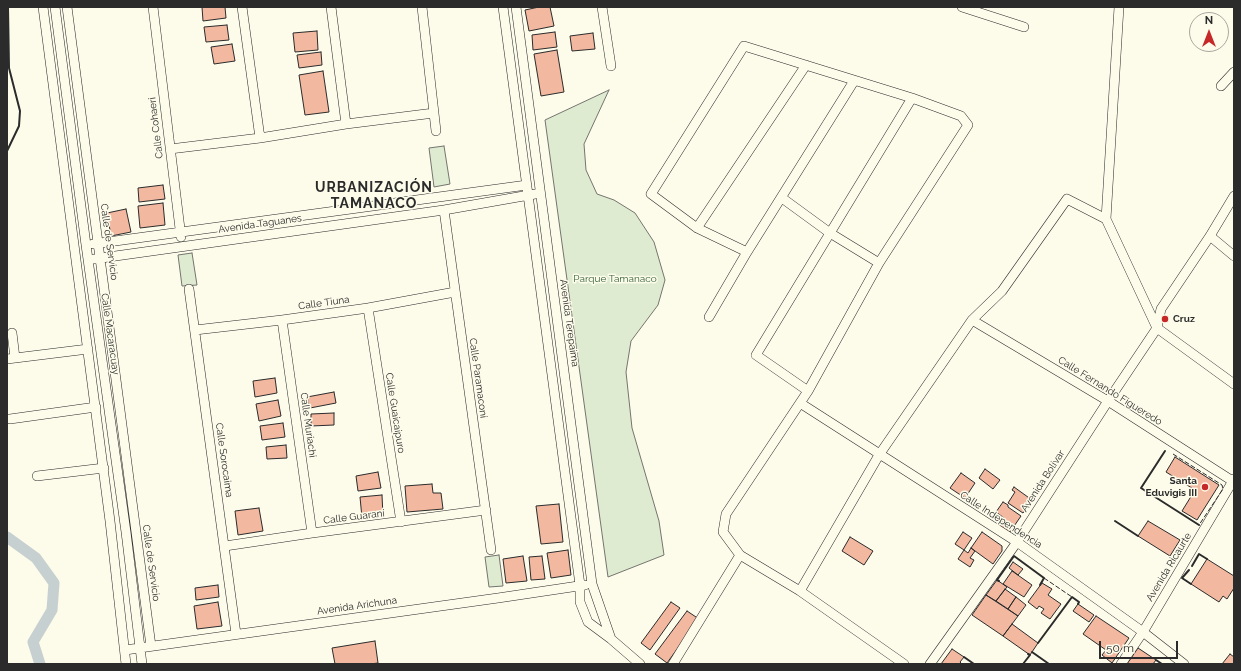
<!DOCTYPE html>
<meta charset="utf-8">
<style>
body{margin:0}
#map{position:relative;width:1241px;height:671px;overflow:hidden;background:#fdfbea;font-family:Raleway,sans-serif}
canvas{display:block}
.frame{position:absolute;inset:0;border:8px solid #2b2b2b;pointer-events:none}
.north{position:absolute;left:1189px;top:12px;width:40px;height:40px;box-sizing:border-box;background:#fdfbea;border:1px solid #a9a89e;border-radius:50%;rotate:0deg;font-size:11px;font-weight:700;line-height:16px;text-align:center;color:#2b2b2b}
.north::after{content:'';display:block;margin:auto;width:14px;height:18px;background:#c62828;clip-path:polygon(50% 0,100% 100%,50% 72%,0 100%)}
.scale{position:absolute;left:1099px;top:641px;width:79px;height:18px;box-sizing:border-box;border:2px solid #2b2b2b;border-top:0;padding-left:5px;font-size:12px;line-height:14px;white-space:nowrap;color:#2b2b2b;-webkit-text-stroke:3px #fdfbea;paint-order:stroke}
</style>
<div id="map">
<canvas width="1241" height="671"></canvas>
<div class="frame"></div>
<div class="north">N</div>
<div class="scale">50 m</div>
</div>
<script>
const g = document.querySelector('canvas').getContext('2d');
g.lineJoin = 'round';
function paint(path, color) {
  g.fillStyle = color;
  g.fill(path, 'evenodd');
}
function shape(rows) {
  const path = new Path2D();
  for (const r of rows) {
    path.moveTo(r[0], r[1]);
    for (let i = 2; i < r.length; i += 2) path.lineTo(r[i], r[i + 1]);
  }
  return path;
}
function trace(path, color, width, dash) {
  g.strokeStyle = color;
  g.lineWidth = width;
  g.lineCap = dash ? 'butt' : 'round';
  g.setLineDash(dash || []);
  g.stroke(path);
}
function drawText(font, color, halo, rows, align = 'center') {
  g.font = font + ' Raleway,sans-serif';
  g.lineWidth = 3;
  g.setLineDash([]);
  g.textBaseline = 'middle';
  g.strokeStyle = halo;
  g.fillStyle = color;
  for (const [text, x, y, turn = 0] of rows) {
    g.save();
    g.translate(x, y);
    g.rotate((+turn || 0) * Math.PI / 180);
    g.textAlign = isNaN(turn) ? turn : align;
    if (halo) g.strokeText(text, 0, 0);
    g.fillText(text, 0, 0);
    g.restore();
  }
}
const green = shape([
 [609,90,584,144,586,170,597,194,614,200,635,213,654,242,665,280,658,305,631,341,626,372,632,428,659,521,664,555,608,577,545,120,609,90],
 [444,146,450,184,434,187,429,148,444,146],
 [192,253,197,285,182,286,178,255,192,253],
 [499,555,503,586,489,587,485,557,499,555]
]);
paint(green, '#deebd1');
trace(green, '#74746e', 1);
trace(shape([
 [7,537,36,558,54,583,52,610,33,642,40,664]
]), '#c7d0d0', 11);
const building = shape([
 [202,7,225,7,226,18,203,21,202,7],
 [539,7,550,7,554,26,529,31,525,10,539,7],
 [227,25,229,40,206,42,204,27,227,25],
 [317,31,318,50,295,52,293,33,317,31],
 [555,32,557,47,533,50,532,35,555,32],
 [593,33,595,49,572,51,570,36,593,33],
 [232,44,235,61,214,64,211,47,232,44],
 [557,50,564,92,541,96,534,54,557,50],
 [321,52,322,65,299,68,297,55,321,52],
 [323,71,329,112,305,115,299,75,323,71],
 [163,185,165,199,139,202,138,188,163,185],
 [163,203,165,225,140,228,138,206,163,203],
 [126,209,131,232,111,236,107,213,126,209],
 [275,378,277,393,255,397,253,381,275,378],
 [334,392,336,403,310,408,307,397,334,392],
 [278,400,281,416,259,421,256,404,278,400],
 [334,413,334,425,311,426,311,414,334,413],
 [283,423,285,437,262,440,260,426,283,423],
 [286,445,287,458,267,459,266,447,286,445],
 [1175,457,1219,485,1197,520,1182,511,1195,490,1166,472,1175,457],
 [985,469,1000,480,993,489,979,478,985,469],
 [378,472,381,488,358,491,356,476,378,472],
 [961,473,975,483,965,498,950,488,961,473],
 [432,484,433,493,441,493,443,509,407,512,405,486,432,484],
 [1014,487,1032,500,1023,513,1008,503,1015,492,1012,490,1014,487],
 [382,495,383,516,362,518,360,497,382,495],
 [1003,502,1008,505,1008,507,1021,516,1010,532,1007,533,998,527,1004,518,996,512,1003,502],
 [559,504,563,542,541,544,536,506,559,504],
 [259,508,263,531,238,535,235,511,259,508],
 [1148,521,1180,540,1170,556,1138,536,1148,521],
 [963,532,972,538,964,550,955,544,963,532],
 [982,532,1002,546,1002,551,993,564,971,548,982,532],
 [850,537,873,551,864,565,842,551,850,537],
 [971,548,975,551,970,558,974,560,970,567,958,559,964,550,968,553,971,548],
 [568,550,571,575,551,578,547,553,568,550],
 [523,556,527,581,506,583,503,559,523,556],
 [542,556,545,579,531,580,529,557,542,556],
 [1207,559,1234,576,1234,588,1227,599,1223,596,1219,602,1191,584,1207,559],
 [1013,562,1023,569,1018,575,1009,568,1013,562],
 [1012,571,1032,585,1024,597,1003,584,1012,571],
 [997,580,1007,587,996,601,986,595,997,580],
 [1042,583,1052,589,1048,595,1061,604,1050,619,1041,613,1044,609,1039,606,1037,609,1028,602,1042,583],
 [218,585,219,597,196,600,195,588,218,585],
 [1005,589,1016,597,1008,609,996,601,1005,589],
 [986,595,1018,616,1003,636,972,615,986,595],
 [1016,597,1026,605,1018,616,1008,609,1016,597],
 [218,602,222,626,197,629,194,606,218,602],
 [671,602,680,608,650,650,641,643,671,602],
 [1078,604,1094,615,1089,622,1073,611,1078,604],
 [687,611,699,619,667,663,655,654,687,611],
 [1096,616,1129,638,1112,663,1102,655,1106,650,1083,634,1096,616],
 [1012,624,1038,643,1030,655,1003,636,1012,624],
 [375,641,378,663,370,664,335,664,332,648,375,641],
 [1138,648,1156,660,1153,664,1127,664,1138,648],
 [952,649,964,657,960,662,962,664,941,664,952,649],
 [1230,654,1234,657,1234,664,1222,664,1230,654]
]);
paint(building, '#f2b8a0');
trace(building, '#2b2b2b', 1);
const minor = shape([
 [43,7,110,521,126,664],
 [55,7,86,245,126,532,142,664],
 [67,7,151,646],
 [153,7,181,237],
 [242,7,260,138],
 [331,7,346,124],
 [422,7,436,131],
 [503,7,580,585,580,602,588,622,611,639,640,664],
 [516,7,592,584,611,639],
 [602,7,611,66],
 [962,7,1024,27],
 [1221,86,1234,72],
 [170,149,260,138,346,124,434,113],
 [782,198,830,233,879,263],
 [444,210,491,550],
 [1106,219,1119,7],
 [697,228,806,65],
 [1210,236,1234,256],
 [93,244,527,185],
 [747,252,854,81],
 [94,259,444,210,535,194],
 [189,289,236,634],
 [368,308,401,522],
 [709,317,747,252,697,228,651,194,744,46,912,98,961,116,968,125,879,263,808,391,726,514,723,532,740,555,800,591,904,664],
 [282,320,312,533],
 [972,320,1108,401,1234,482],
 [195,330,282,320,368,308,455,292],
 [12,333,15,358],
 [7,359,88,349],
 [808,391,756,355,912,98],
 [800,403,1017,542,1143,632,1184,664],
 [10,419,96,407],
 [37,476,104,468],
 [225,546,312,533,486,510],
 [800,591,879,455,972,320,1002,291,1067,199,1106,219,1157,328,1234,384],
 [125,650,498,598,585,585],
 [673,664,740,555],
 [930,664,1017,542,1108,401,1157,328,1161,309,1210,236,1234,196],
 [1121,664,1143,632,1234,479]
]);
trace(minor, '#2b2b2b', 10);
trace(minor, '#fdfbea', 9);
trace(shape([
 [1173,454,1222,485,1223,489,1199,525],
 [1044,578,1072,597]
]), '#2b2b2b', 1, [5, 2]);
trace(shape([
 [7,151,19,126,20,111,9,68,8,7],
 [1165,451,1141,488,1199,525],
 [1115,521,1138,536],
 [1192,566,1199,554,1207,559],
 [1189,570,1182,578,1191,584],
 [999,581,997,580,1014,556,1044,578,1040,585],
 [1038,643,1072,597,1079,602,1078,604],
 [1032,652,1049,664],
 [964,657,974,664],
 [1156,660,1162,664],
 [1023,664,1030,655,1028,654]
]), '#2b2b2b', 2);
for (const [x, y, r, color] of [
 [1165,319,4,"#c62828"],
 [1205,487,4,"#c62828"]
]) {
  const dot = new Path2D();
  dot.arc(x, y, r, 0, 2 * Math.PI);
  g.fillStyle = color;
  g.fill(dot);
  trace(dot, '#fdfbea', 1.5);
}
drawText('10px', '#2b2b2b', '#fdfbea', [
 ["Calle Cohaeri",156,128,-97],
 ["Avenida Taguanes",260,224,-8],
 ["Calle de Servicio",109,242,82],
 ["Calle Tiuna",324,303,-8],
 ["Avenida Terepaima",569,323,82],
 ["Calle Macaracuay",110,334,82],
 ["Calle Paramaconi",478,378,82],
 ["Calle Fernando Figueredo",1110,391,32],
 ["Calle Guaicaipuro",395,413,81],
 ["Calle Muriachi",308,425,82],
 ["Calle Sorocaima",224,460,82],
 ["Avenida Bolívar",1043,481,-57],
 ["Calle Guaraní",354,517,-7],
 ["Calle Independencia",1001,520,33],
 ["Calle de Servicio",151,563,82],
 ["Avenida Ricaurte",1169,567,-59],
 ["Avenida Arichuna",357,606,-8]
]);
drawText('10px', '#34623c', '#fdfbea', [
 ["Parque Tamanaco",615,279]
]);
drawText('bold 10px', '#2b2b2b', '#fdfbea', [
 ["Cruz",1173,319],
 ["Santa",1197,481,"right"],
 ["Eduvigis III",1197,493,"right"]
], 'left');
g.letterSpacing = '1px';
drawText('bold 14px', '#2b2b2b', '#fdfbea', [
 ["URBANIZACIÓN",374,188],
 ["TAMANACO",374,204]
]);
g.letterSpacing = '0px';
</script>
